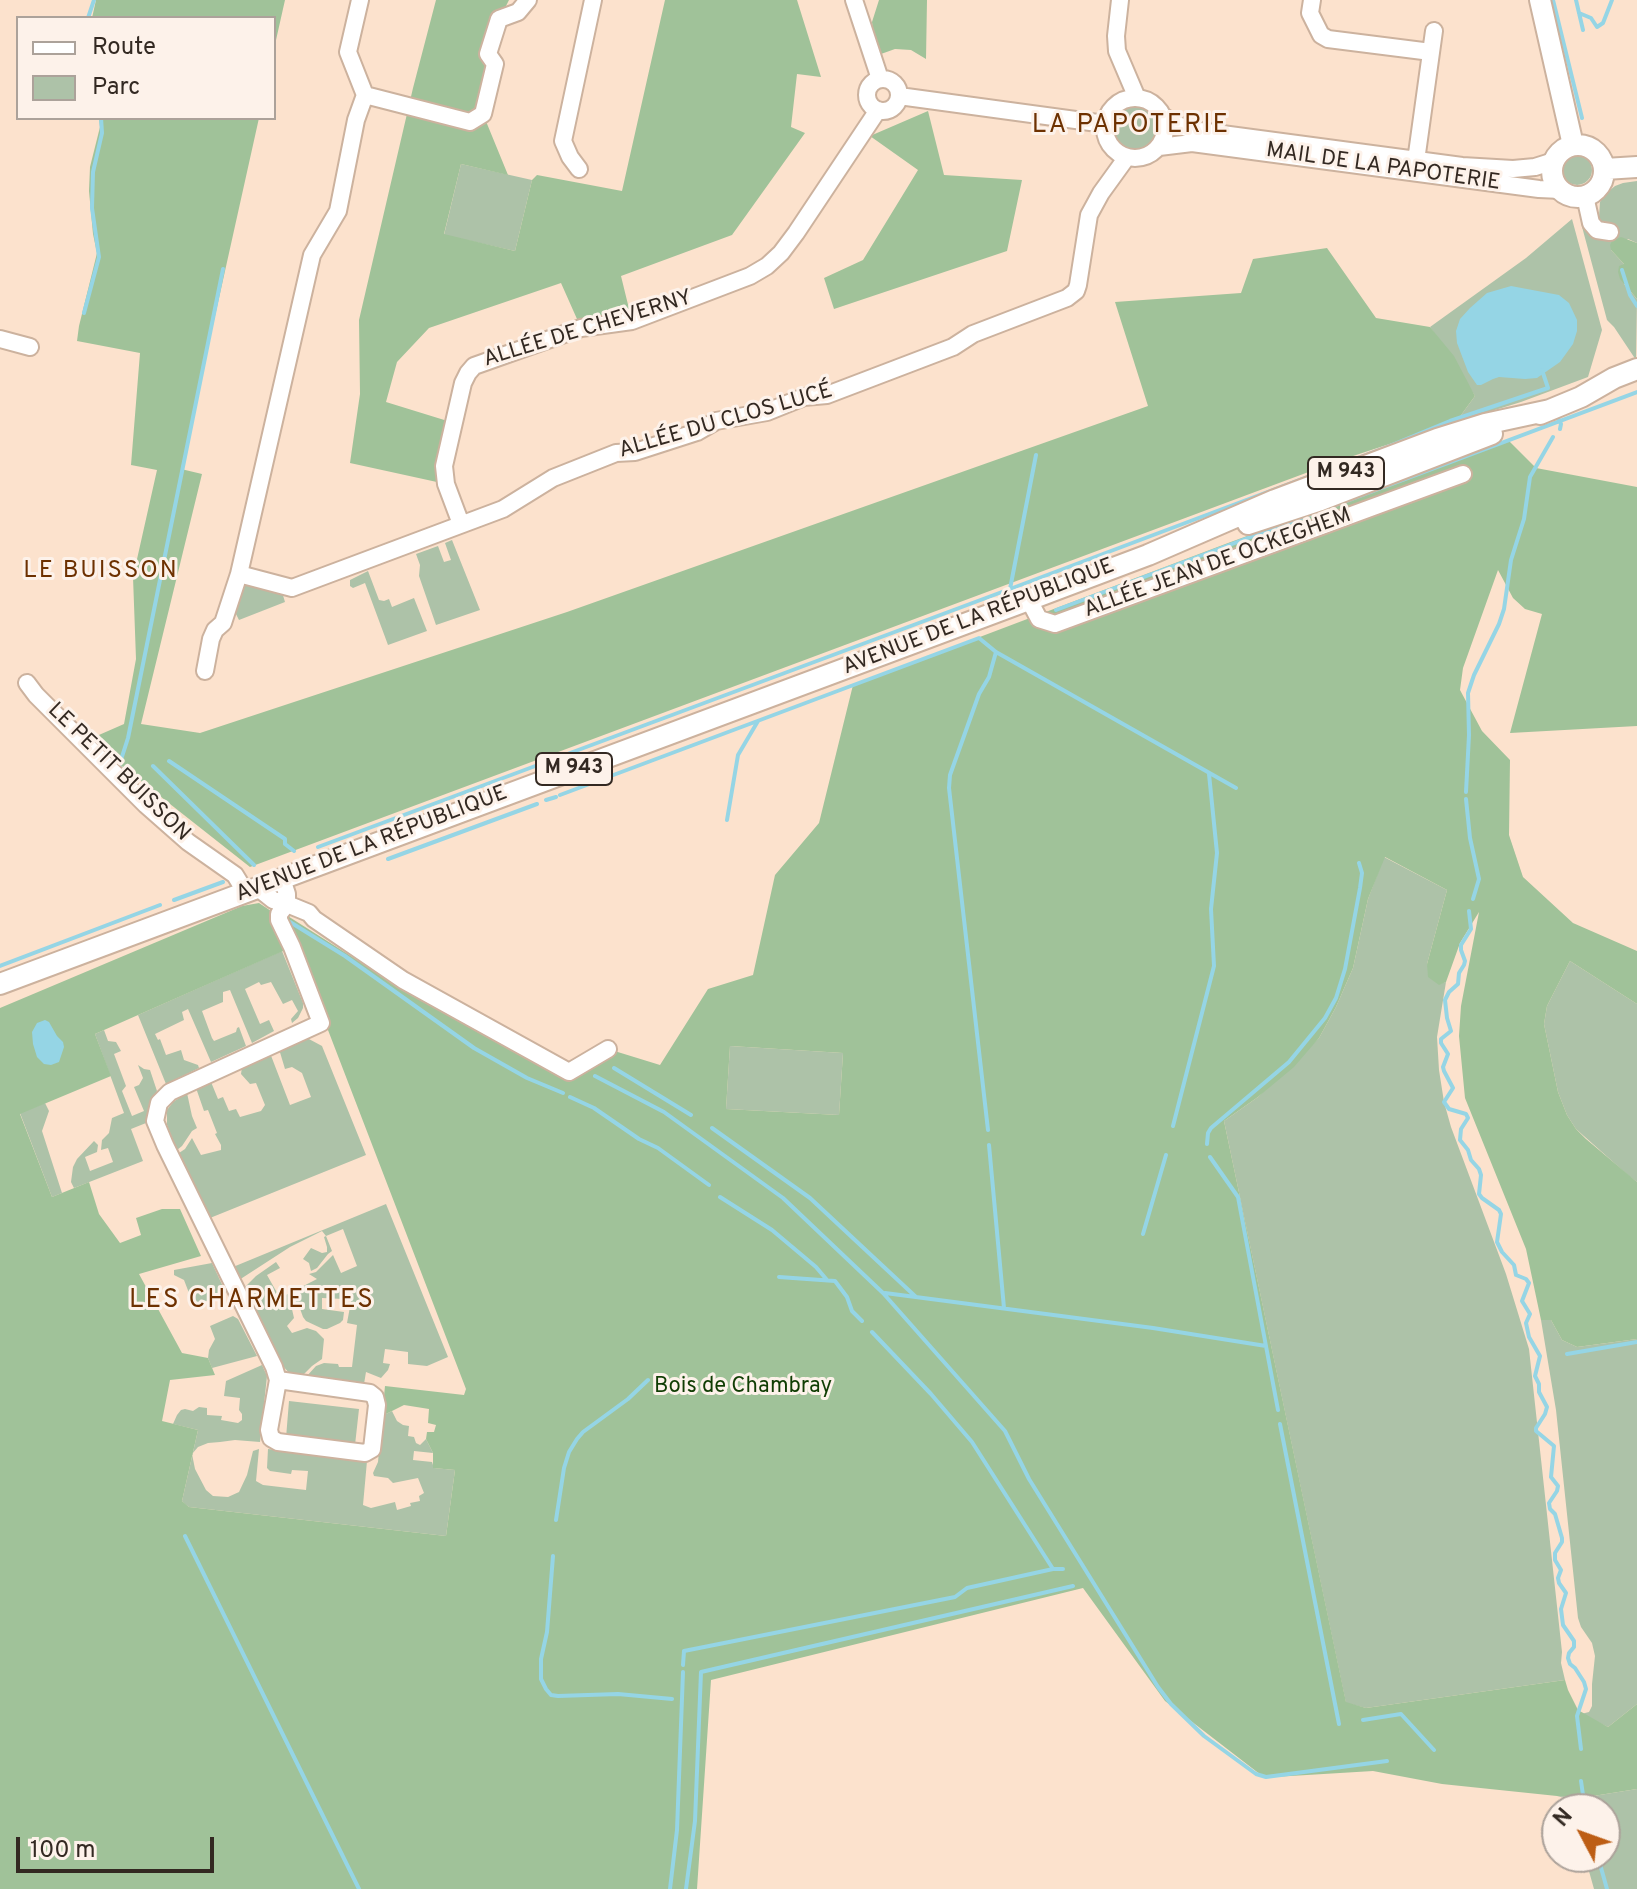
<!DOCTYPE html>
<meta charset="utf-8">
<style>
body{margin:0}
#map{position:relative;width:1637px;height:1889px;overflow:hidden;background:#fce2cd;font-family:Overpass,sans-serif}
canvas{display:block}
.legend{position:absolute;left:16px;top:16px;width:260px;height:104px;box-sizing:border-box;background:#fdf2ea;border:2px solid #aca29a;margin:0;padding:10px 14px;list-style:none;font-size:24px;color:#332922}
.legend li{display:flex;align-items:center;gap:16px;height:40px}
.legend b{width:40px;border:2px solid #aca29a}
.north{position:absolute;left:1541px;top:1793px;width:80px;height:80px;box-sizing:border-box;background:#fdf2ea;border:2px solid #aca29a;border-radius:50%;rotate:311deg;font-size:22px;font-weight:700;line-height:32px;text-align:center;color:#332922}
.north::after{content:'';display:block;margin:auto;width:28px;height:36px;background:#bd5e15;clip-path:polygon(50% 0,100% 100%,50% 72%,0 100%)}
.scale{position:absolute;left:16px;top:1837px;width:198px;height:36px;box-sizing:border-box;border:4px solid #332922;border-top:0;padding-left:10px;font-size:24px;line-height:28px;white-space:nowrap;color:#332922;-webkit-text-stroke:6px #fdf2ea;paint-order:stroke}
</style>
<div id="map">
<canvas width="1637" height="1889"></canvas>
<ul class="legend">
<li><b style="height:10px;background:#fff"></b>Route</li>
<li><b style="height:22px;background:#adc2a8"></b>Parc</li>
</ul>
<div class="north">N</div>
<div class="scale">100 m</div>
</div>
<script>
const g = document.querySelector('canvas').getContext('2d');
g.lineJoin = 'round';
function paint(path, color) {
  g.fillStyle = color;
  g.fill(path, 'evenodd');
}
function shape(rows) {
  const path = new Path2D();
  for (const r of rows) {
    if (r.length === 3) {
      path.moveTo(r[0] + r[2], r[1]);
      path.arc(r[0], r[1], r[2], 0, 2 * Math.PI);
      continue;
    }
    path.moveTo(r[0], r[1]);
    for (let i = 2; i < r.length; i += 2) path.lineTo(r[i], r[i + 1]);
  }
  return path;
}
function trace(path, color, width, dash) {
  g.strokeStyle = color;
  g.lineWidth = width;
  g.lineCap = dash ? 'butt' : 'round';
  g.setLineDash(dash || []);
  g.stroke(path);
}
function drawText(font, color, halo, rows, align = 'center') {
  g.font = font + ' Overpass,sans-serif';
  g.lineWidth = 6;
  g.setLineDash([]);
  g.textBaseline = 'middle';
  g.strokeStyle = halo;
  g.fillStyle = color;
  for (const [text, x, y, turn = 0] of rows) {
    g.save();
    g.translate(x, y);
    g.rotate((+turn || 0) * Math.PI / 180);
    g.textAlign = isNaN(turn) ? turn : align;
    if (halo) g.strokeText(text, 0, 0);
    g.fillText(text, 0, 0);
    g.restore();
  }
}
paint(shape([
 [1135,129,24],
 [1577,170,15],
 [461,164,532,180,515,251,444,235],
 [1637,181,1637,243,1628,239,1611,250,1624,264,1624,284,1637,299,1636,360,1614,327,1607,320,1581,223,1584,222,1615,236,1614,223,1605,225,1595,219,1599,217,1600,202,1603,196,1615,186,1623,183],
 [1572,219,1602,330,1588,377,1521,402,1456,422,1475,396,1430,327,1526,258],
 [452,540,480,610,436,625,419,576,420,565,416,554,438,546,444,562,451,560,445,543],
 [368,571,379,600,384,601,389,599,392,607,414,598,427,631,388,645,365,583,353,588,350,586,350,580],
 [244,585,282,592,285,602,239,620,232,606],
 [1384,857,1447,890,1427,964,1439,984,1446,982,1437,1037,1439,1070,1444,1102,1451,1127,1506,1274,1529,1349,1562,1652,1561,1663,1565,1680,1366,1708,1346,1703,1224,1121,1258,1097,1319,1038,1336,1007,1353,968,1368,899],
 [282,951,303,1003,303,1008,298,1018,292,1023,291,1019,298,1011,292,1000,283,1004,271,982,261,985,259,982,245,989,260,1024,269,1020,274,1031,252,1043,230,990,223,992,223,1002,202,1011,212,1038,214,1041,236,1032,237,1028,239,1027,246,1046,211,1062,188,1009,182,1012,184,1020,155,1034,158,1040,160,1039,166,1055,181,1050,184,1060,198,1065,199,1068,166,1084,138,1015],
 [1570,961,1637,1004,1637,1182,1629,1176,1576,1129,1567,1115,1558,1092,1544,1024,1547,1006],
 [104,1030,108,1041,116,1042,121,1051,114,1054,126,1086,122,1091,132,1116,144,1111,134,1087,139,1085,143,1078,138,1065,144,1069,150,1070,157,1091,151,1102,146,1123,131,1129,143,1161,74,1188,71,1182,73,1167,77,1159,94,1141,98,1145,97,1152,85,1157,90,1171,113,1162,108,1148,101,1150,102,1140,109,1133,112,1118,124,1113,95,1034],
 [307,1038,322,1046,366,1155,210,1218,179,1153,185,1149,192,1138,201,1155,221,1150,221,1145,215,1134,217,1133,208,1110,204,1111,196,1088,211,1082,218,1099,223,1097,229,1111,236,1109,240,1117,261,1111,265,1105,256,1083,250,1084,241,1074,242,1067,270,1053,290,1105,311,1097,302,1073,292,1067,285,1069,279,1049],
 [730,1046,843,1053,839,1115,726,1109],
 [187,1093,192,1116,197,1128,192,1131,182,1146,177,1150,167,1125,167,1110,173,1102],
 [45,1103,49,1111,42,1131,62,1193,52,1197,20,1113],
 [386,1204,448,1357,427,1366,408,1364,408,1352,385,1349,383,1363,390,1364,388,1370,381,1378,366,1372,364,1384,306,1377,316,1366,324,1363,338,1364,339,1367,352,1367,357,1325,347,1323,352,1296,346,1295,344,1299,322,1298,322,1309,344,1312,343,1320,340,1323,327,1329,323,1329,306,1321,303,1317,298,1303,291,1305,294,1318,287,1326,292,1333,307,1328,316,1331,324,1339,322,1359,312,1366,301,1377,291,1375,281,1364,244,1288,256,1276,276,1262,280,1268,267,1275,280,1298,317,1279,309,1274,316,1272,333,1255,341,1273,357,1266,343,1229,326,1236,332,1251,328,1254,317,1268,311,1271,309,1263,303,1259,311,1248,322,1253,327,1252,327,1247,324,1237,326,1236,322,1231,290,1247,239,1280,233,1267],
 [212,1263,226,1293,194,1306,184,1280,174,1275,174,1270],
 [233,1316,238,1319,257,1356,212,1368,208,1358,209,1350,215,1339,210,1326],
 [1541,1320,1551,1320,1562,1340,1577,1347,1637,1339,1637,1704,1608,1727,1581,1714,1589,1712,1592,1706,1592,1684,1595,1656,1592,1643,1581,1627,1578,1618,1556,1410],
 [262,1365,267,1376,260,1442,235,1440,220,1442,208,1443,198,1447,192,1454,195,1469,206,1490,213,1496,228,1497,239,1492,247,1475,253,1451,259,1449,256,1481,263,1485,306,1490,308,1471,292,1470,291,1474,270,1471,267,1468,268,1449,367,1461,363,1505,371,1508,395,1502,397,1510,411,1506,410,1503,420,1501,419,1496,424,1493,418,1478,393,1483,388,1478,374,1476,373,1473,378,1462,382,1416,392,1411,397,1421,403,1425,409,1426,408,1436,414,1437,416,1443,420,1445,426,1439,433,1453,414,1451,413,1460,432,1462,434,1468,455,1470,446,1536,189,1507,185,1504,182,1501,198,1430,173,1424,177,1415,181,1410,185,1409,193,1411,199,1407,207,1408,207,1415,222,1416,221,1420,238,1423,242,1420,242,1414,239,1410,240,1398,224,1396,226,1381],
 [289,1401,359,1409,355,1445,286,1438],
 [1637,1789,1637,1889,1594,1889,1585,1857,1605,1857,1605,1809,1574,1809,1568,1799,1557,1796,1587,1797]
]), '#adc2a8');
paint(shape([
 [96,0,285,0,274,49,274,18,92,18],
 [436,0,509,0,499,20,483,114,508,175,461,164,444,234,515,251,532,180,537,175,622,191,665,0,797,0,821,77,797,74,791,127,805,133,732,235,621,276,632,321,581,328,561,283,429,328,397,362,386,402,454,423,446,484,350,463,360,394,359,320,413,88],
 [879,0,927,0,926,59,911,50,895,49,881,54,873,31,872,22],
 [928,111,944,175,1022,180,1007,251,834,309,824,278,863,260,918,170,870,136],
 [99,118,259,118,181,469,202,474,141,724,200,733,567,612,1148,406,1115,302,1241,293,1253,259,1327,248,1376,318,1430,327,1454,356,1475,396,1456,422,1338,461,250,867,118,763,92,738,124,724,136,659,133,577,157,470,131,465,140,353,77,341,79,326,97,253,93,234,89,191,90,167,100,127],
 [1621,237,1637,243,1637,299,1620,279,1618,272,1619,266,1624,264,1611,250,1610,245,1612,241],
 [1508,440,1536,468,1637,487,1637,726,1510,733,1542,614,1525,609,1513,598,1498,570,1463,668,1460,690,1482,731,1510,760,1509,835,1523,877,1573,923,1637,951,1637,1004,1570,961,1547,1006,1544,1024,1558,1092,1567,1115,1576,1129,1586,1139,1637,1182,1637,1339,1577,1347,1562,1340,1551,1320,1541,1320,1526,1249,1465,1098,1459,1036,1461,1006,1479,912,1460,943,1446,982,1439,985,1428,977,1427,964,1447,890,1385,857,1368,899,1353,968,1336,1007,1319,1038,1294,1067,1258,1097,1224,1121,1346,1702,1366,1708,1565,1680,1568,1690,1578,1710,1608,1727,1637,1704,1637,1789,1587,1797,1557,1796,1442,1784,1373,1771,1274,1777,1261,1775,1165,1701,1083,1588,711,1680,697,1889,0,1889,0,1008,242,906,259,903,277,915,290,948,95,1034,111,1076,20,1114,52,1197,89,1182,99,1214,120,1243,141,1235,136,1218,162,1209,180,1209,201,1256,139,1274,182,1353,208,1358,215,1375,170,1380,162,1421,198,1430,182,1501,189,1507,446,1536,455,1470,433,1468,433,1453,426,1439,427,1432,434,1432,436,1425,428,1423,429,1409,404,1405,382,1416,385,1386,464,1395,466,1389,283,913,403,989,569,1071,608,1049,660,1065,708,989,753,975,775,875,819,823,853,685,1228,543],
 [730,1046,843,1053,839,1115,726,1109]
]), '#a0c299');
paint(shape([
 [1511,286,1559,295,1569,303,1577,320,1577,331,1573,344,1560,362,1537,378,1525,379,1499,377,1493,379,1481,385,1477,385,1468,372,1457,343,1456,331,1460,319,1470,308,1487,293],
 [45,1020,49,1022,57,1036,63,1042,64,1047,59,1062,51,1065,44,1064,37,1057,33,1044,32,1032,37,1023]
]), '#95d5e5');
trace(shape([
 [1553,0,1582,118],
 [1576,0,1583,30],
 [1579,13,1591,18,1597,27,1603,23,1612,0],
 [88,18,94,0],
 [1622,270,1630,295,1637,306],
 [84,313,99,257,92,208,93,172,102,133,101,118],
 [1558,418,1561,424,1560,429],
 [1010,589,1036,455],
 [1056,610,1637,392],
 [169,761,285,839,285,844,294,851],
 [153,766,254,865],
 [125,774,119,766,128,738,223,269],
 [1466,792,1469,735,1468,693,1474,675,1499,624,1504,609,1511,560,1524,519,1530,477,1553,437],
 [560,795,979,638,996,652,1236,788],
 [1466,799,1470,838,1479,879,1473,899],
 [546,800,556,797],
 [727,820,738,755,758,721],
 [318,847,1010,589,1387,447,1450,421,1548,388,1542,370],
 [388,859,537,804],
 [174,900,223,882],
 [1469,911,1471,929,1461,945,1461,950,1465,961,1464,965,1459,973,1458,984,1449,992,1445,1000,1447,1018,1451,1031,1441,1039,1441,1043,1448,1054,1443,1067,1444,1071,1453,1088,1444,1102,1449,1109,1466,1114,1468,1118,1461,1129,1460,1140,1468,1150,1471,1160,1479,1169,1481,1175,1479,1194,1482,1198,1499,1210,1501,1214,1497,1242,1502,1252,1514,1265,1516,1275,1526,1279,1529,1283,1522,1301,1530,1314,1526,1323,1529,1337,1540,1356,1535,1376,1539,1384,1539,1392,1547,1407,1545,1414,1536,1428,1536,1431,1554,1446,1551,1477,1558,1486,1557,1491,1549,1503,1550,1509,1555,1514,1562,1538,1562,1542,1555,1553,1555,1560,1561,1570,1558,1578,1559,1583,1566,1593,1561,1609,1563,1625,1574,1641,1574,1647,1569,1653,1568,1658,1570,1664,1575,1668,1584,1682,1586,1689,1577,1716,1581,1749],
 [290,922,345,956,474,1048,527,1078,563,1093],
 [0,966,160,905],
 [614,1068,691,1115],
 [595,1076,664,1112,783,1198,883,1293,1005,1431,1029,1479,1158,1687,1171,1704,1204,1736,1256,1774,1266,1777,1387,1761],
 [570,1097,594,1108,639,1139,658,1148,709,1185],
 [1173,1126,1214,966,1211,909,1217,853,1209,774],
 [712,1128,810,1198,916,1297],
 [988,1130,949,788,950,775,979,694,989,677,996,652],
 [1207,1144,1208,1133,1211,1128,1289,1062,1325,1018,1336,998,1345,969,1360,888,1362,873,1359,863],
 [989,1145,1004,1308],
 [1210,1157,1238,1197,1278,1410],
 [720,1197,772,1230,816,1267,827,1280],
 [1143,1234,1166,1155],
 [779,1277,835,1281,847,1297,852,1311,862,1321],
 [885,1293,1153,1328,1266,1346],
 [872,1332,931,1394,972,1442,1053,1569],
 [1567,1354,1637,1342],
 [1280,1424,1339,1724],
 [556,1520,564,1468,569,1452,577,1439,583,1432,628,1399,648,1380],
 [185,1536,359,1889],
 [553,1556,547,1632,541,1659,541,1679,546,1689,551,1695,558,1696,618,1694,672,1699],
 [683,1665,684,1651,955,1597,967,1588,1053,1569,1063,1569],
 [1363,1720,1401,1714,1434,1750],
 [1581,1781,1585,1809],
 [1598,1857,1607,1889],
 [670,1889,677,1830,683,1672],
 [686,1889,695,1821,701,1672,1073,1586]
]), '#95d5e5', 4);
const minor = shape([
 [360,0,348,52,365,95],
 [854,0,880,79],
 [1120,0,1116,36,1117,51,1137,98],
 [1312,0,1310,13,1321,35,1328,39,1431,52],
 [883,95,16],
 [365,95,356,120,338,211,312,255,239,574,292,588,503,509,553,478,616,453,635,452,697,432,716,421,767,412,804,397,827,395,953,347,973,334,1067,298,1076,291,1078,285,1089,215,1101,193,1127,157],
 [365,95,470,122,483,114,495,64,488,54,499,19,518,12,528,0],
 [899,96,1105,124],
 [1135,128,30],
 [1163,116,1175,124,1192,130,1462,166,1513,169,1535,167,1554,161],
 [1159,147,1192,143,1539,189,1561,190],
 [1415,168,1434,31],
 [579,169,570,157,563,141,593,0],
 [1585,196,1591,223,1597,230,1610,232],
 [0,339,30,347],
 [461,524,446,484,444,466,463,383,468,373,474,366,581,328,632,321,750,276,767,266,781,253,796,233,878,110],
 [1029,600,1039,619,1055,624,1463,474],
 [205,671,211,639,215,630,223,623,239,574],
 [27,683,36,695,146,805,188,842,235,875,246,893],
 [258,888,273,900,287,904,287,894,282,879],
 [278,1380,370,1393,375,1397,377,1405,372,1449,365,1453,278,1442,271,1438,269,1430,278,1380,274,1367,165,1145,155,1121,159,1103,170,1092,321,1023,292,947,279,920,279,914,287,904,309,913,314,919,403,980,569,1072,608,1049]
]);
const major = shape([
 [1540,0,1573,145],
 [1578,171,26],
 [1605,169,1637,167],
 [1540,414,1581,397,1614,378,1637,369],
 [1248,524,1321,500,1492,434],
 [0,984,1018,604,1148,555,1275,500,1437,439,1485,424,1550,410]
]);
trace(minor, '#ccb29e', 20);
trace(major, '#ccb29e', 24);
trace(minor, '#fff', 16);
trace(major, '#fff', 20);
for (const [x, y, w] of [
 [1346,473,76],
 [574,769,76]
]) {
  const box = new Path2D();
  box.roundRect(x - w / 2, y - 16, w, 32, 6);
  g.fillStyle = '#fdf2ea';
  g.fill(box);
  trace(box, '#332922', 2);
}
drawText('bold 20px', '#332922', null, [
 ["M 943",1346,473],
 ["M 943",574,769]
]);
drawText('22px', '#332922', '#fdf2ea', [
 ["MAIL DE LA PAPOTERIE",1383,168,8],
 ["ALLÉE DE CHEVERNY",588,330,-17],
 ["ALLÉE DU CLOS LUCÉ",726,422,-16],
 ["ALLÉE JEAN DE OCKEGHEM",1218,564,-20],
 ["AVENUE DE LA RÉPUBLIQUE",979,618,-21],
 ["LE PETIT BUISSON",118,773,44],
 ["AVENUE DE LA RÉPUBLIQUE",372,845,-21]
]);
drawText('22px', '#103d03', '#fdf2ea', [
 ["Bois de Chambray",743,1388]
]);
g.letterSpacing = '2px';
drawText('24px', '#6d3101', '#fdf2ea', [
 ["LE BUISSON",101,572]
]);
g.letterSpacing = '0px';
g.letterSpacing = '2px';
drawText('26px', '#6d3101', '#fdf2ea', [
 ["LA PAPOTERIE",1131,127],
 ["LES CHARMETTES",252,1302]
]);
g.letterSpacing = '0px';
</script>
